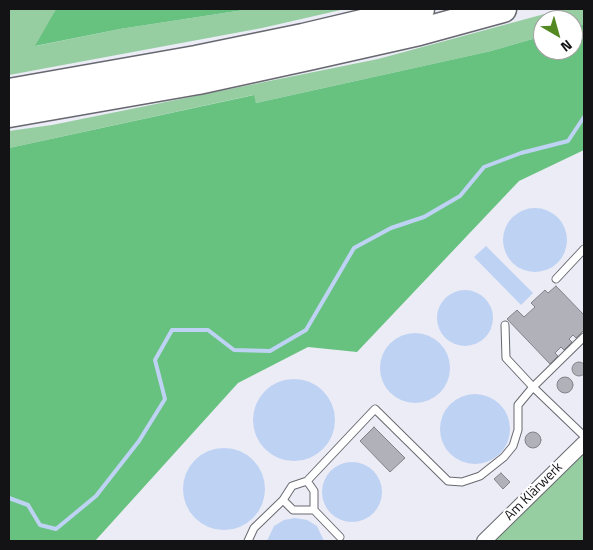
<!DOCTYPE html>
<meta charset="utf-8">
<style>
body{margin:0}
#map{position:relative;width:593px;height:550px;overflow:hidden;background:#ebecf5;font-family:"Titillium Web",sans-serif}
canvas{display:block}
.frame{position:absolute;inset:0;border:10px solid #131316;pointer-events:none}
.north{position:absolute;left:533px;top:10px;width:50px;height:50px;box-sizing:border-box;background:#fff;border:1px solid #a1a1a2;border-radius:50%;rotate:142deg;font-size:14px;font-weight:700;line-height:20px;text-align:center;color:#131316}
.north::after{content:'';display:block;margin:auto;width:18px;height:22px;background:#548922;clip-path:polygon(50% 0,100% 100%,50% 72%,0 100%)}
</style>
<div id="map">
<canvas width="593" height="550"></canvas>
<div class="frame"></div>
<div class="north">N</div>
</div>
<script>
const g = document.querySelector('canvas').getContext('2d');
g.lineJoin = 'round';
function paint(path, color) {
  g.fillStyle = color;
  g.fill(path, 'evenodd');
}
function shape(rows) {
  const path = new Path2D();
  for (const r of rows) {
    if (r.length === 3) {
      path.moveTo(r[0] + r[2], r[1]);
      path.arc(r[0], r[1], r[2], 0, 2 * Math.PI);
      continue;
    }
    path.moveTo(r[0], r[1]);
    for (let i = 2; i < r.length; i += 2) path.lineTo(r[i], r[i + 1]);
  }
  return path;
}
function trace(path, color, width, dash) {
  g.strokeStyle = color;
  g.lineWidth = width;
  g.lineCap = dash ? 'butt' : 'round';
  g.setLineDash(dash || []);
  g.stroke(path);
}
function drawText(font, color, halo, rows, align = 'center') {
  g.font = font + ' "Titillium Web",sans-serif';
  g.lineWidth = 4;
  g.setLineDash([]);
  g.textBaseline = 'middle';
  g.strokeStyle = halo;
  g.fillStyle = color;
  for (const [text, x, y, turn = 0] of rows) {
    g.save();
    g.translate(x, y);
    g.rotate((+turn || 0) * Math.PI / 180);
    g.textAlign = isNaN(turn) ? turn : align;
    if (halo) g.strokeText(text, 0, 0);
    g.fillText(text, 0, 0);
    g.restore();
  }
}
paint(shape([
 [9,9,56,9,36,46,120,29,250,9,345,9,262,28,9,75],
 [563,9,584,9,584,24,573,28,573,20,543,20,543,36,491,51,256,103,253,95,9,148,9,131,52,125,378,59],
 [584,433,584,541,477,541,573,444]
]), '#96cda1');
paint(shape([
 [56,9,250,9,120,29,35,46],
 [584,24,584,150,519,181,357,352,308,347,238,383,95,541,9,541,9,148,254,95,256,103,491,51,543,36,543,50,573,50,573,28]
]), '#68c27f');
paint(shape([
 [535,240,32],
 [486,246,533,293,521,305,474,257],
 [465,318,28],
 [415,368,35],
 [294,420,41],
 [475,429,35],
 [224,489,41],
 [352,492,30],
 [295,518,307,520,317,526,324,541,267,541,274,526,284,520]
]), '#bed2f4');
trace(shape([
 [9,498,28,505,40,525,56,529,96,496,139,441,165,399,155,360,172,330,208,330,234,350,270,351,306,330,354,248,391,228,424,217,460,196,484,167,521,153,568,141,584,117]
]), '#bed2f4', 4);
const building = shape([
 [556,286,584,315,584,330,576,338,573,335,569,339,572,342,564,350,561,347,555,353,558,356,550,364,507,319,517,310,524,317,535,307,531,303,545,290,548,293,556,286],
 [579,369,7],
 [565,385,8],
 [374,427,405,458,390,472,360,441,374,427],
 [533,440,8],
 [501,473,510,482,503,489,494,479,501,473]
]);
paint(building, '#b1b1b9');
trace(building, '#82828a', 1);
const lane = shape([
 [556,279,584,249],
 [584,337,533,387,584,436],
 [283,500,292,486,307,481],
 [314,510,314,491,307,481,375,409,448,481,462,482,480,476,504,457,513,446,518,430,518,405,533,387,506,358,505,325],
 [248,541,254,528,283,500,293,510,314,510,340,537]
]);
const street = shape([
 [484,541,584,443]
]);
const highway = shape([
 [9,92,196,59,303,37,421,9],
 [9,114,198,81,308,57,419,32,503,9]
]);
trace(lane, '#686970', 9);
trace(street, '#686970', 16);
trace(highway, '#686970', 29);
trace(lane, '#fff', 7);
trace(street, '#fff', 14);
trace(highway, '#fff', 26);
drawText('14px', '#131316', '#fff', [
 ["Am Klärwerk",534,492,-45]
]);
</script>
